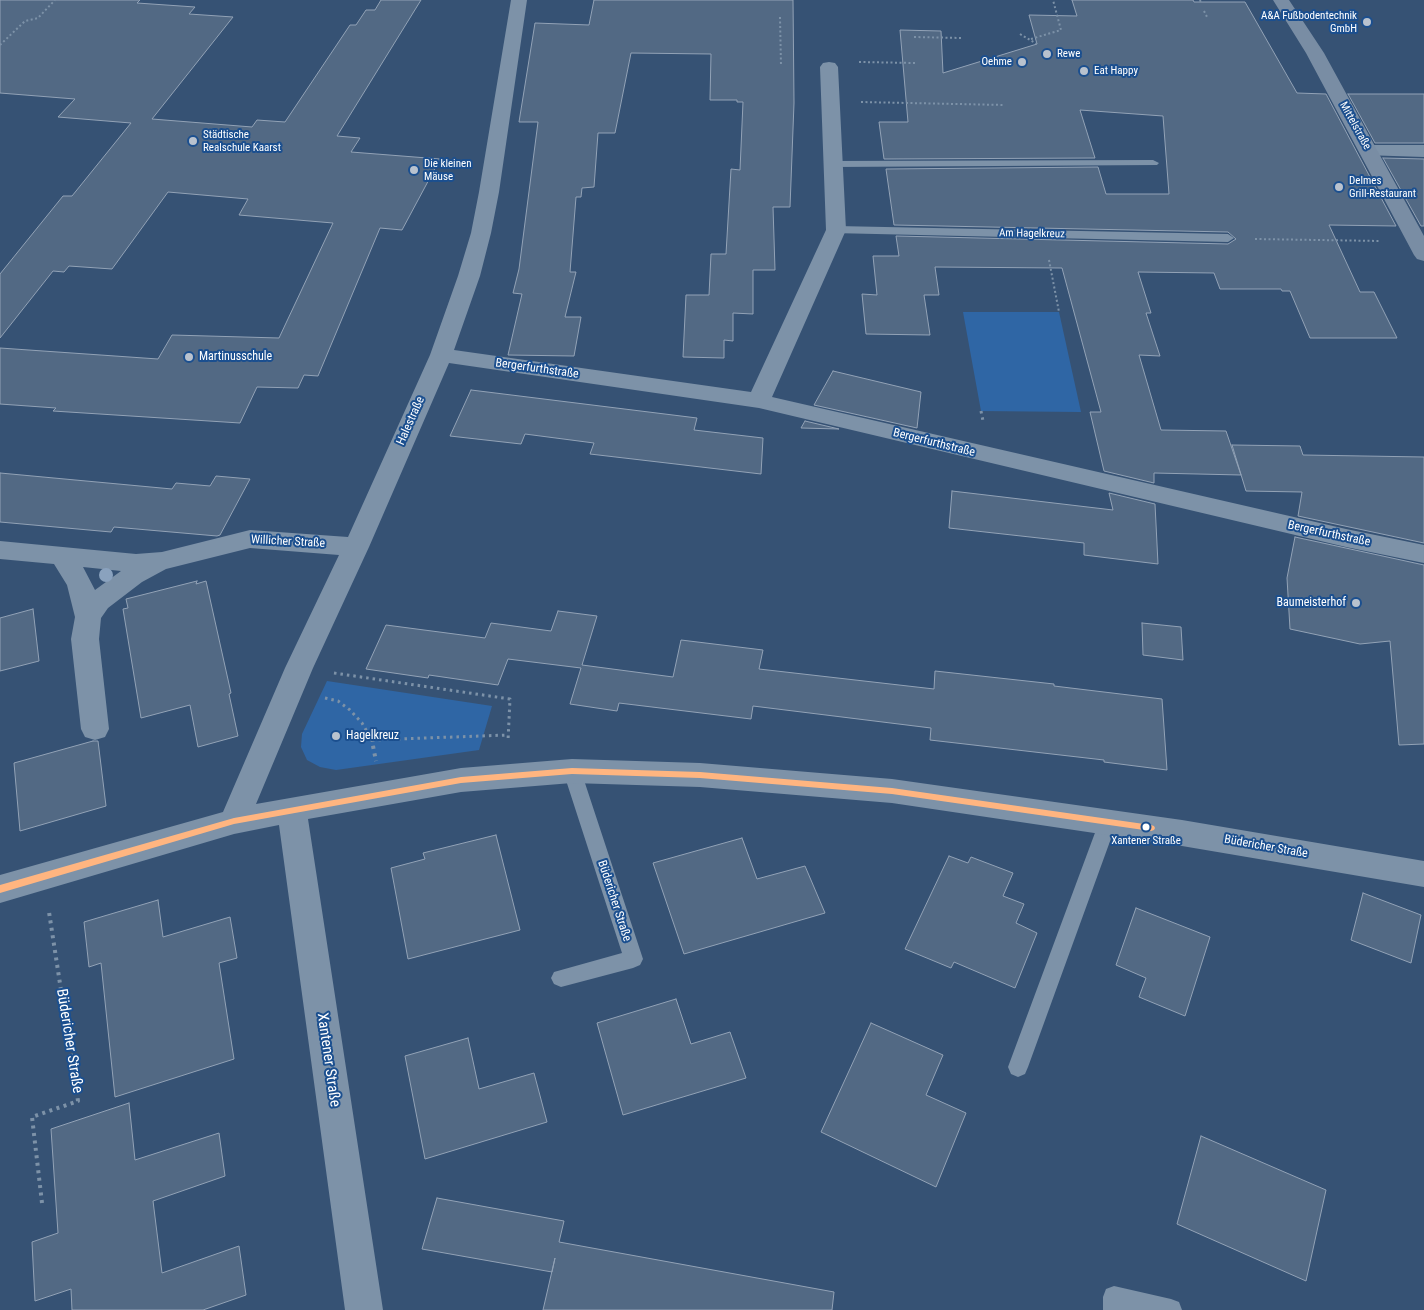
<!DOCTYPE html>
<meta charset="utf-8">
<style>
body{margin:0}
canvas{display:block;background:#365274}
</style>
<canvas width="1424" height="1310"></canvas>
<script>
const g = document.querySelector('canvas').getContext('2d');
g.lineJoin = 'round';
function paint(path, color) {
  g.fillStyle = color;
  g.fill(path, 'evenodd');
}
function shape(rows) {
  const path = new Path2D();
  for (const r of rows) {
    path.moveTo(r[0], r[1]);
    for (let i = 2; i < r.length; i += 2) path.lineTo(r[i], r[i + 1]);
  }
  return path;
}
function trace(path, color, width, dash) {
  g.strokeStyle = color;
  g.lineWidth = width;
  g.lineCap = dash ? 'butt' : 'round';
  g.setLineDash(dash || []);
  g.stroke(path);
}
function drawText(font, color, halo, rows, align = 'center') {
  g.font = font + ' "Roboto Condensed",sans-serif';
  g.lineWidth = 4;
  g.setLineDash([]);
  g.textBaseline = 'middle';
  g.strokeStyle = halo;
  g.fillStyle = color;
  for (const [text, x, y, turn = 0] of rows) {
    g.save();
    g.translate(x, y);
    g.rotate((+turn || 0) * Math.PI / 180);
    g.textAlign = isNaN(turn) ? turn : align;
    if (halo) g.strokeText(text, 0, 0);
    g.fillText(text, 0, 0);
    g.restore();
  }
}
paint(shape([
 [963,312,1059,312,1081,412,981,411],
 [327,681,492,706,479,750,336,770,320,767,307,760,301,747,302,734]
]), '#2f66a5');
const building = shape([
 [0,0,140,0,137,3,195,7,189,14,233,17,152,119,252,127,257,120,285,122,350,25,356,25,366,10,375,10,381,0,421,0,337,136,360,138,351,152,440,159,402,230,380,228,318,376,304,375,298,388,257,387,240,423,53,411,56,408,0,404,0,348,158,359,172,335,279,338,333,223,239,215,248,199,168,192,112,269,69,266,64,272,53,271,0,338,0,274,63,196,72,196,131,123,58,117,75,99,0,93,0,0],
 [594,0,793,0,794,103,790,207,773,207,775,270,753,270,753,314,733,313,733,341,724,340,724,358,683,357,686,295,709,295,711,254,726,254,731,169,740,170,743,102,737,102,737,100,710,100,711,54,631,53,615,133,598,133,594,187,582,188,581,197,576,197,570,272,576,272,565,317,581,317,574,356,508,355,522,294,513,293,519,269,538,122,519,122,535,23,589,25,594,0],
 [1072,0,1193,0,1194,2,1245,2,1297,93,1326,94,1396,226,1329,225,1360,292,1374,292,1397,338,1310,338,1290,291,1282,291,1281,289,1220,289,1214,273,1138,272,1151,313,1146,313,1160,356,1139,355,1161,430,1226,431,1241,475,1154,473,1154,483,1104,471,1090,412,1101,412,1062,268,935,267,939,295,924,295,930,335,866,334,862,294,877,295,873,256,899,256,896,236,1228,244,1236,239,1228,232,894,225,886,169,1098,167,1106,194,1169,194,1163,116,1080,110,1095,158,884,159,879,122,908,122,900,30,941,31,943,73,1037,44,1029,15,1077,16,1072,0],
 [1348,94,1424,94,1424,143,1375,143,1348,94],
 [1383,158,1424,159,1424,226,1421,226,1383,158],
 [833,371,921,392,917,428,814,405,833,371],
 [471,390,697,418,694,430,763,438,761,474,590,454,594,443,525,434,521,444,450,436,471,390],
 [805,421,839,429,801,428,805,421],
 [1232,445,1300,446,1303,455,1424,457,1424,543,1298,516,1302,492,1246,491,1232,445],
 [0,473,172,489,176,483,210,486,216,476,250,479,220,535,217,536,114,527,111,532,0,522,0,473],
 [952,491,1113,510,1109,493,1155,504,1158,564,1084,555,1084,543,949,528,952,491],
 [1295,537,1424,565,1424,744,1399,745,1390,641,1360,644,1290,629,1287,578,1295,537],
 [197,581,196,584,206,581,231,693,229,694,238,736,198,747,190,705,141,718,123,609,128,608,126,599,197,581],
 [33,609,39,661,0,671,0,618,33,609],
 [558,611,597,616,582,665,673,677,681,640,763,650,759,669,934,689,935,671,1054,684,1054,686,1162,699,1167,770,1104,762,1104,760,930,740,931,728,753,706,751,719,619,703,617,711,570,704,581,668,508,659,498,685,429,675,428,678,366,669,386,625,485,638,491,623,551,631,558,611],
 [1142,623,1181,627,1183,660,1143,655,1142,623],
 [93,741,98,741,106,806,20,831,14,763,93,741],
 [496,835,520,930,408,959,391,868,425,859,423,853,496,835],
 [742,838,757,879,805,866,825,913,684,954,653,863,742,838],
 [949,856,968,863,971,857,1013,873,1003,896,1024,904,1016,923,1037,933,1015,988,954,962,951,968,905,949,949,856],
 [1363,893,1421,915,1411,963,1351,940,1363,893],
 [158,900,163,937,230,917,237,958,219,963,234,1059,115,1097,101,963,89,967,84,922,158,900],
 [1136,908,1210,937,1185,1016,1139,997,1146,978,1116,965,1136,908],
 [676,999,691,1044,730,1032,746,1078,623,1115,597,1023,676,999],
 [871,1023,943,1055,926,1095,966,1113,936,1187,821,1132,871,1023],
 [468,1038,479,1089,534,1073,547,1122,425,1159,405,1056,468,1038],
 [129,1103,135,1160,219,1133,225,1176,153,1201,162,1273,239,1246,246,1295,203,1310,72,1310,71,1289,35,1301,32,1242,58,1233,51,1129,129,1103],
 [1201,1136,1326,1190,1306,1281,1177,1224,1201,1136],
 [437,1198,564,1221,559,1242,834,1292,832,1310,543,1310,555,1258,552,1272,422,1249,437,1198]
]);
paint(building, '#526984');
trace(building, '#92a2b6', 1);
trace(shape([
 [1200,0,1201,3],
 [1204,11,1208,19],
 [780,17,781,66],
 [1020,34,1037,44],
 [914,37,962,38],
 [1031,39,1061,30,1053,0],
 [0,45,25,21,38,18,55,0],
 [859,62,915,63],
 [861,102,1004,105],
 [1255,239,1381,241],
 [1049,260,1059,312]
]), '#7d92a8', 2, [2, 2.5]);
trace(shape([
 [981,411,983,421],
 [334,673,510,699,508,741],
 [325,698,338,701,350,710,362,723,372,740,373,747],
 [372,740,508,735]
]), '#7d92a8', 3, [2.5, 4]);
trace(shape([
 [373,746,376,761],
 [42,1203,32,1117,78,1101,49,912]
]), '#7d92a8', 4, [3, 4.5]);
paint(shape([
 [1153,160,1159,163,1157,165,833,167,827,164,833,161,1153,160],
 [836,226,1228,234,1234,238,1228,242,832,233,830,230,832,227,836,226],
 [572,764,578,766,581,771,643,959,640,965,633,968,561,987,554,984,551,978,554,972,622,953,563,771,566,766,572,764],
 [1108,815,1114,817,1117,822,1028,1067,1025,1074,1018,1077,1011,1074,1008,1067,1099,822,1102,817,1108,815],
 [1114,1286,1171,1299,1179,1302,1182,1310,1103,1310,1103,1297,1106,1289,1114,1286]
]), '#7d92a8');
paint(shape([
 [511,0,527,0,499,192,491,233,480,276,454,350,751,392,826,230,820,67,823,63,829,62,835,63,838,67,846,230,772,397,1346,529,1424,545,1424,563,1346,547,759,408,449,363,369,547,313,668,256,804,461,768,572,759,700,763,892,779,1182,820,1424,861,1424,887,1182,846,892,803,700,787,572,783,461,792,308,819,383,1310,345,1310,279,825,234,834,0,903,0,875,223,812,285,668,339,555,250,548,166,569,142,582,108,608,101,618,99,639,109,729,105,737,95,740,85,737,81,729,71,639,75,617,67,585,54,564,0,559,0,541,136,554,162,552,250,530,348,537,430,355,458,276,471,233,479,192,511,0],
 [83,567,121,571,95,590,83,567],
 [1370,145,1424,145,1424,157,1363,155,1360,151,1363,147,1370,145]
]), '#7d92a8');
paint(shape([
 [1273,0,1289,0,1324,53,1424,236,1424,261,1417,259,1414,255,1306,53,1273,0]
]), '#798da4');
paint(shape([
 [572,768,700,772,892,788,1151,825,1154,826,1155,828,1154,830,1151,831,892,794,700,778,572,774,461,783,234,824,0,893,0,885,234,818,461,777,572,768]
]), '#ffb580');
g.fillStyle = '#8aa2be';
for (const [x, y] of [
 [106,575]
]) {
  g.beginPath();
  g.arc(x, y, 7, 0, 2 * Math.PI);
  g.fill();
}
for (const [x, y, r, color] of [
 [1367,22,5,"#b9c2ce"],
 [1047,54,5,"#b9c2ce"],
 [1022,62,5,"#b9c2ce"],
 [1084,71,5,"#b9c2ce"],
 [193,141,5,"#b9c2ce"],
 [414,170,5,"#b9c2ce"],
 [1339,187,5,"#b9c2ce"],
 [189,357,5,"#b9c2ce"],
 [1356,603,5,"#b9c2ce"],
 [336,736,5,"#b9c2ce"],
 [1146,827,4.5,"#fff"]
]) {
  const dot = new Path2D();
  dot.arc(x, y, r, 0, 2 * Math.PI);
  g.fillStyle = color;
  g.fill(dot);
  trace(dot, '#1b4f8f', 2);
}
drawText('11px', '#fff', '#1b4f8f', [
 ["A&A Fußbodentechnik",1357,16,"right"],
 ["GmbH",1357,29,"right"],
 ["Rewe",1057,54],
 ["Oehme",1012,62,"right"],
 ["Eat Happy",1094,71],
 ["Städtische",203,135],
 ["Realschule Kaarst",203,148],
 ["Die kleinen",424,164],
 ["Mäuse",424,177],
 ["Delmes",1349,181],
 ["Grill-Restaurant",1349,194]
], 'left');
drawText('11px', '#fff', '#1b4f8f', [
 ["Mittelstraße",1355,126,61],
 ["Am Hagelkreuz",1032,234,1]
]);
drawText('11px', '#fff', '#1b4f8f', [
 ["Xantener Straße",1146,841]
]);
drawText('12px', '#fff', '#1b4f8f', [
 ["Martinusschule",199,357],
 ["Baumeisterhof",1346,603,"right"],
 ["Hagelkreuz",346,736]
], 'left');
drawText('12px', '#fff', '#1b4f8f', [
 ["Bergerfurthstraße",537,369,8],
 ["Halestraße",411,421,-66],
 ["Bergerfurthstraße",934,443,14],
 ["Bergerfurthstraße",1329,534,12],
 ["Willicher Straße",288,542,3],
 ["Büdericher Straße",1266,847,10],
 ["Büdericher Straße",614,901,72]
]);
drawText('15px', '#fff', '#1b4f8f', [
 ["Büdericher Straße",69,1041,81],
 ["Xantener Straße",328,1060,82]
]);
</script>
